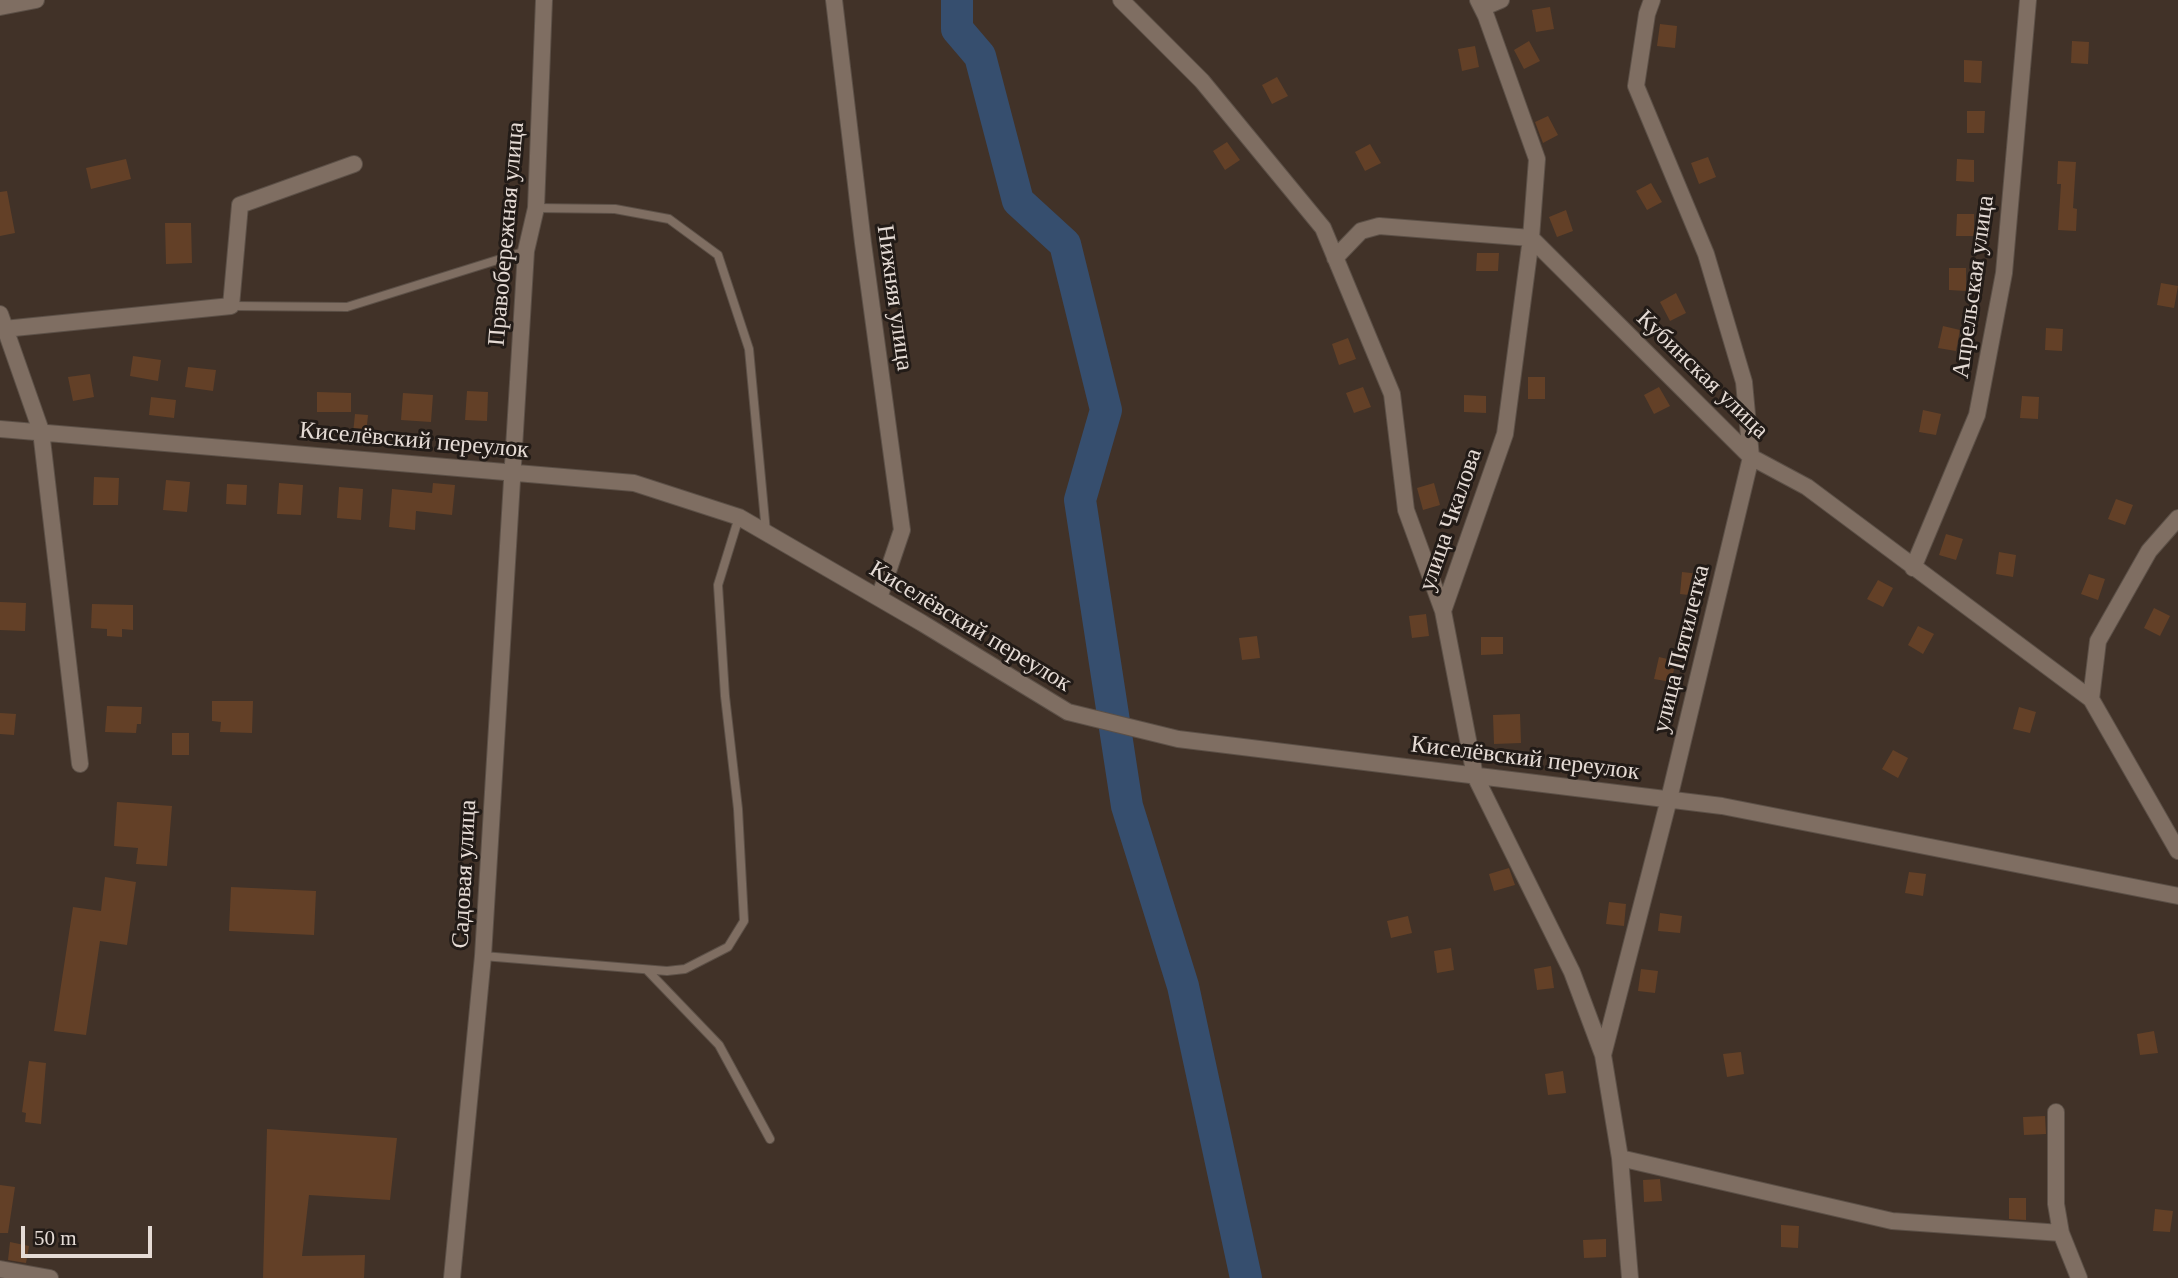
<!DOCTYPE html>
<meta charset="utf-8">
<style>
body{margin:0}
#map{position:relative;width:2178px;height:1278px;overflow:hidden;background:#413228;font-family:Georgia,serif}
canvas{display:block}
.scale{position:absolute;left:21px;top:1226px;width:131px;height:32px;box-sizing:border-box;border:4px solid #e5dbd5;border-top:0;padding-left:9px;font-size:21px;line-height:24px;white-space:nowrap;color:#e5dbd5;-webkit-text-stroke:5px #221b17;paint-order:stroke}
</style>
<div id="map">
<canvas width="2178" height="1278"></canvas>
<div class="scale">50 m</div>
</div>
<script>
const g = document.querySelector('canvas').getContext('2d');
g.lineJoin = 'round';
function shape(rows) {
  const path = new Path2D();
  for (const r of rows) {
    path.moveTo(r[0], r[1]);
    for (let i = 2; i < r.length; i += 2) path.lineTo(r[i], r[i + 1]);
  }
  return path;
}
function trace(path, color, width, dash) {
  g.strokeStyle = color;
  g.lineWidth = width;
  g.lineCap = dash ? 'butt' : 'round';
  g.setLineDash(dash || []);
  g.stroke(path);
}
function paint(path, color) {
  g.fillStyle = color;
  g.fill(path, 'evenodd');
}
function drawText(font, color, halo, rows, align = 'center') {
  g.font = font + ' Georgia,serif';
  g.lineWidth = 6;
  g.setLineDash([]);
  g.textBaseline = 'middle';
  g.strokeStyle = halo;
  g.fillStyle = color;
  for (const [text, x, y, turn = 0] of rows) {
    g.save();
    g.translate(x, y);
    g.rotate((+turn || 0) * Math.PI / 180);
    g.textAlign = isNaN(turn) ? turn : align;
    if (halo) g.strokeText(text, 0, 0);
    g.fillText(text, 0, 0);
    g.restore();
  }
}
trace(shape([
 [957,0,957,29,980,56,1018,201,1065,244,1106,410,1080,500,1127,806,1183,986,1246,1278]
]), '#364e6e', 32);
paint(shape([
 [1550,7,1554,29,1536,32,1532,10],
 [1660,24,1677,26,1675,48,1657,46],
 [1529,41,1540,61,1524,69,1514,50],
 [2072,41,2089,42,2088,64,2071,63],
 [1475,46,1479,67,1462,71,1458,49],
 [1964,60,1982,61,1981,83,1964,82],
 [1277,77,1288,96,1272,104,1262,85],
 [1967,111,1985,111,1984,133,1967,133],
 [1548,116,1558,135,1543,143,1535,122],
 [1227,142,1240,160,1225,170,1213,151],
 [1370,144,1381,163,1365,171,1355,152],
 [1708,157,1716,177,1699,184,1691,163],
 [126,159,131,179,91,189,86,168],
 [1957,159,1974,160,1974,182,1956,181],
 [2058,161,2076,162,2073,208,2077,209,2076,231,2058,230,2061,184,2057,184],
 [1651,183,1662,202,1647,210,1636,191],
 [7,191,15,233,0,236,0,192],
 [1566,210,1573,231,1557,237,1549,217],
 [1957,214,1974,214,1974,236,1956,236],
 [165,223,191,223,192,263,166,264],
 [1477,253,1499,253,1498,271,1476,271],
 [1949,268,1966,268,1966,291,1949,290],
 [2161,283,2178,286,2174,308,2157,305],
 [1676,293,1686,313,1670,321,1660,302],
 [1943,326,1960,330,1956,351,1938,348],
 [2046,328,2063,329,2062,351,2045,350],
 [1348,338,1356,359,1339,365,1332,344],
 [133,356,161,360,158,381,130,376],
 [188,367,216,370,213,391,185,387],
 [90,374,94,397,73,401,68,377],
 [1528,377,1545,377,1545,399,1528,399],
 [1363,387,1371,407,1354,413,1346,393],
 [1659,387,1670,406,1654,414,1644,395],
 [467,391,488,392,487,421,465,420],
 [317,392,351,393,351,412,317,412],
 [403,393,433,395,431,422,401,420],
 [1464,395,1486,396,1486,413,1464,412],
 [2022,396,2039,397,2038,419,2020,418],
 [151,397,176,400,174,418,149,415],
 [1923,410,1941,414,1936,435,1919,432],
 [355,414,368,415,366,434,353,433],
 [94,477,119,478,118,505,93,505],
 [166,480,190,482,187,512,163,510],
 [279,483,303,485,301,515,277,514],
 [433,483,455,485,452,515,416,511,415,530,389,527,392,489,432,493],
 [1434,483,1440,505,1423,510,1417,488],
 [227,484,247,485,246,505,226,504],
 [339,487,363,489,361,520,337,518],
 [2116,499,2133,505,2125,525,2108,519],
 [1946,534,1963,539,1956,560,1939,555],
 [1999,552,2016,555,2013,577,1996,574],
 [1682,572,1700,574,1697,596,1680,594],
 [2089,574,2105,579,2098,600,2081,594],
 [1878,580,1893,588,1883,607,1867,599],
 [0,602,26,603,25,631,0,630],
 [92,604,133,605,133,630,122,629,122,637,107,636,107,629,91,628],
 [2154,608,2170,616,2160,636,2144,628],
 [1426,614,1429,636,1412,638,1409,616],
 [1918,626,1934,634,1923,654,1908,645],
 [1257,636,1260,658,1242,660,1239,638],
 [1481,637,1503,637,1503,654,1481,655],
 [1659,657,1676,661,1671,682,1654,679],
 [212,701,253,701,252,733,220,732,221,722,212,721],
 [107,706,142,707,141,724,137,724,136,733,105,732],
 [2019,707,2036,712,2030,733,2013,729],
 [0,713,16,714,14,735,0,734],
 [1520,714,1521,743,1494,744,1493,715],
 [172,733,189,733,189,755,172,755],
 [1893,750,1908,758,1898,778,1882,769],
 [117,802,172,806,167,866,136,864,138,848,114,846],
 [1509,868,1515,885,1494,891,1489,874],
 [1909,872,1926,874,1923,896,1905,893],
 [105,877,136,882,127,945,100,941,86,1035,54,1031,73,907,101,911],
 [231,887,316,891,314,935,229,931],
 [1609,902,1626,904,1624,926,1606,924],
 [1660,913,1682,916,1680,933,1658,931],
 [1408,916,1412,933,1391,938,1387,921],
 [1451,948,1454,970,1437,973,1434,951],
 [1551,966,1554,988,1537,990,1534,969],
 [1641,969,1658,971,1655,993,1638,991],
 [2154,1031,2158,1053,2140,1055,2137,1034],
 [1741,1052,1744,1074,1727,1077,1723,1054],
 [29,1061,46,1063,41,1124,25,1122,26,1113,22,1112],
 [1563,1071,1566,1093,1548,1095,1545,1074],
 [2045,1116,2046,1134,2024,1135,2023,1117],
 [267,1129,397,1138,390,1200,309,1195,302,1256,365,1255,364,1278,263,1278],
 [1660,1179,1662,1201,1644,1202,1643,1180],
 [0,1185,15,1187,8,1233,0,1233],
 [2009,1198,2026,1198,2026,1220,2009,1219],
 [2155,1209,2173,1211,2170,1232,2153,1231],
 [1781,1225,1799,1226,1798,1248,1781,1247],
 [1606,1239,1606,1257,1584,1258,1583,1240],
 [10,1242,29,1246,26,1263,8,1260]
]), '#634027');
const service = shape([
 [536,208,615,209,669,219,718,255,749,349,766,532],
 [231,306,347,307,526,251],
 [483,956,667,971,685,969,728,947,744,921,738,809,725,696,718,585,739,517],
 [647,970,719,1045,770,1139]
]);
const minor = shape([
 [834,0,863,243,902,530,879,598],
 [1121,0,1202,81,1323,228,1392,394,1406,510,1443,611,1505,434,1531,238,1537,159,1486,16,1478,0],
 [0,7,36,0],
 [1482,8,1501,0],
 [1335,258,1361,231,1379,226,1531,238,1751,457,1807,487,2091,699],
 [0,314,41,431,80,764],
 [4,329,231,306,240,205,354,164],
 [0,429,634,483,739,517,922,623,1068,712,1178,739,1722,806,2178,896],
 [2178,518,2149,551,2098,641,2091,699,2178,851],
 [1913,568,1977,415,2004,273,2028,0],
 [1443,611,1475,776,1572,972,1603,1055,1620,1158,1630,1278],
 [1603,1055,1669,799,1751,457,1744,382,1706,254,1636,86,1647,14,1652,0],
 [2056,1112,2056,1204,2061,1233,2079,1278],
 [1620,1158,1892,1221,2061,1233],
 [0,1269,50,1278],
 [452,1278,483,956,526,251,536,208,544,0]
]);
trace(service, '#5c5047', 10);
trace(minor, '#5c5047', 18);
trace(service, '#7f6e62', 8);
trace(minor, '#7f6e62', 16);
drawText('24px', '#e5dbd5', '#221b17', [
 ["Правобережная улица",507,234,-85],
 ["Апрельская улица",1974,287,-82],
 ["Нижняя улица",894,298,82],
 ["Кубинская улица",1702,375,44],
 ["Киселёвский переулок",414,441,5],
 ["улица Чкалова",1451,520,-71],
 ["Киселёвский переулок",970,627,31],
 ["улица Пятилетка",1682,649,-76],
 ["Киселёвский переулок",1525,759,7],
 ["Садовая улица",465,874,-87]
]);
</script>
